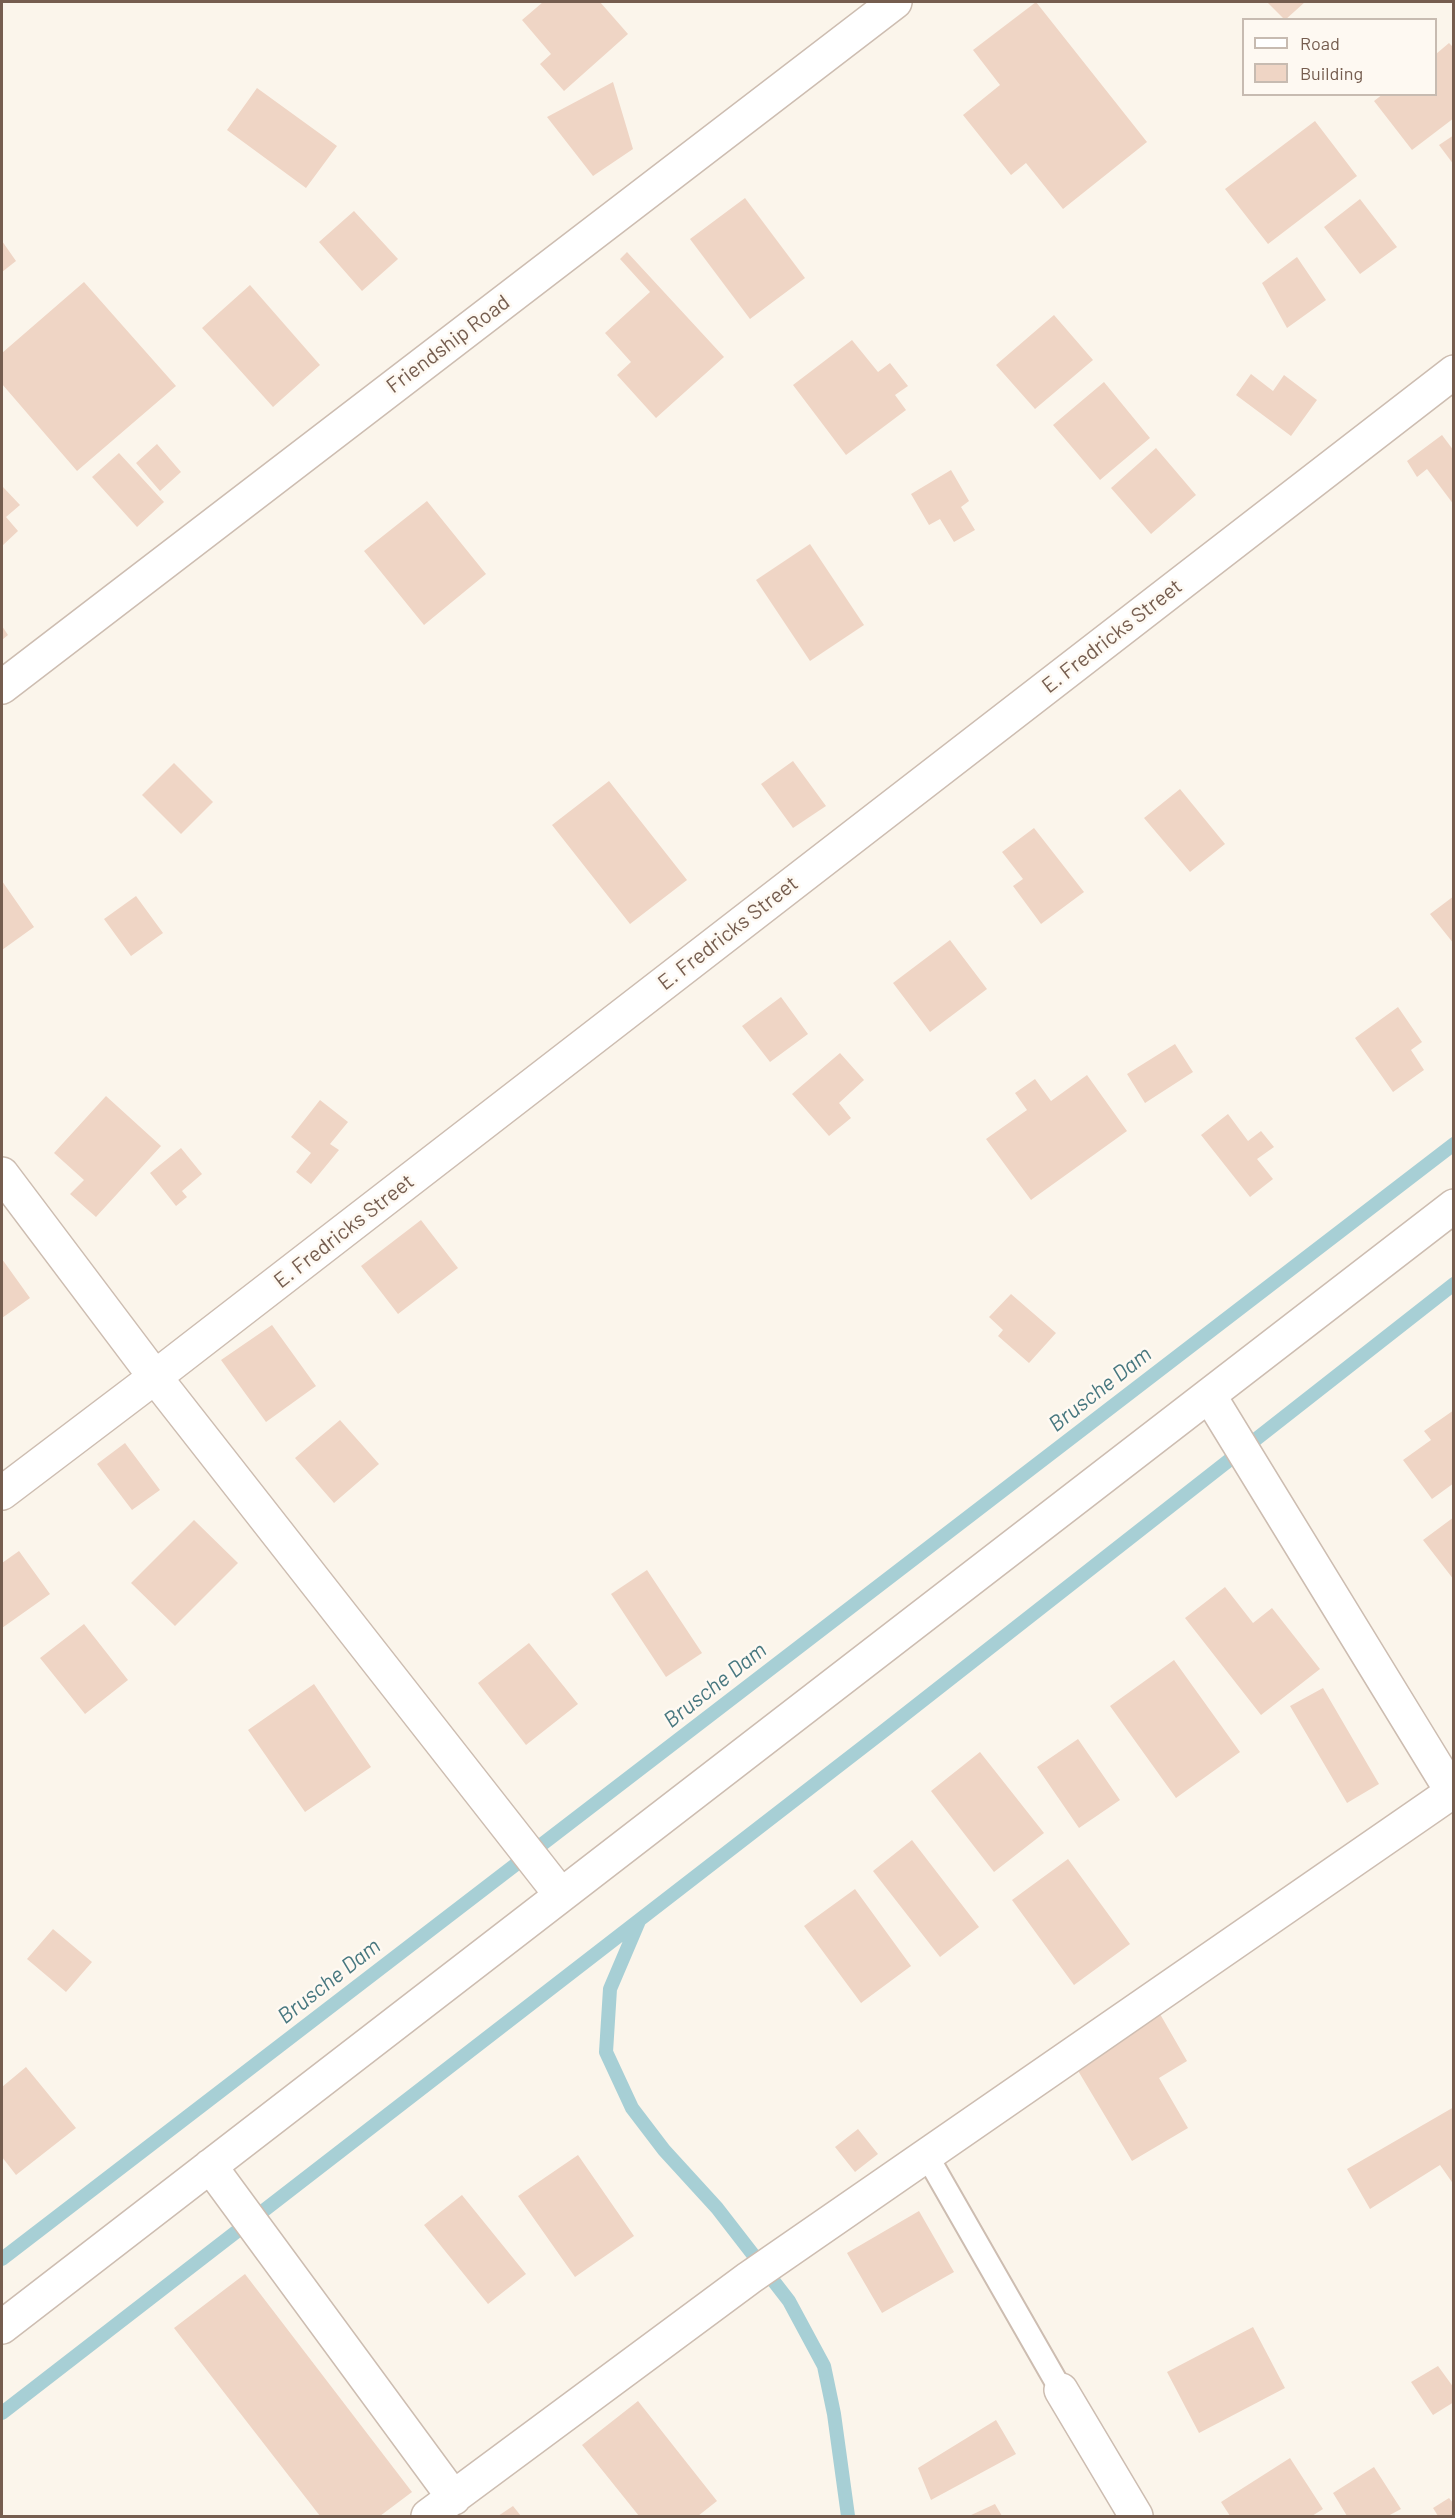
<!DOCTYPE html>
<style>
body{margin:0}
#map{position:relative;width:1455px;height:2518px;overflow:hidden;background:#fbf5eb;font-family:Barlow,sans-serif}
canvas{display:block}
.frame{position:absolute;inset:0;border:3px solid #755d4f;pointer-events:none}
.legend{position:absolute;left:1242px;top:18px;width:195px;height:78px;box-sizing:border-box;background:#fef9f2;border:2px solid #c7bbb1;margin:0;padding:8px 10px;list-style:none;font-size:18px;color:#755d4f}
.legend li{display:flex;align-items:center;gap:12px;height:30px}
.legend b{width:30px;border:2px solid #c7bbb1}
</style>
<div id="map">
<canvas width="1455" height="2518"></canvas>
<div class="frame"></div>
<ul class="legend">
<li><b style="height:8px;background:#fff"></b>Road</li>
<li><b style="height:16px;background:#efd5c5"></b>Building</li>
</ul>
</div>
<script>
const g = document.querySelector('canvas').getContext('2d');
g.lineJoin = 'round';
function shape(rows) {
  const path = new Path2D();
  for (const r of rows) {
    path.moveTo(r[0], r[1]);
    for (let i = 2; i < r.length; i += 2) path.lineTo(r[i], r[i + 1]);
  }
  return path;
}
function trace(path, color, width, dash) {
  g.strokeStyle = color;
  g.lineWidth = width;
  g.lineCap = dash ? 'butt' : 'round';
  g.setLineDash(dash || []);
  g.stroke(path);
}
function paint(path, color) {
  g.fillStyle = color;
  g.fill(path, 'evenodd');
}
function drawText(font, color, halo, rows, align = 'center') {
  g.font = font + ' Barlow,sans-serif';
  g.lineWidth = 5;
  g.setLineDash([]);
  g.textBaseline = 'middle';
  g.strokeStyle = halo;
  g.fillStyle = color;
  for (const [text, x, y, turn = 0] of rows) {
    g.save();
    g.translate(x, y);
    g.rotate((+turn || 0) * Math.PI / 180);
    g.textAlign = isNaN(turn) ? turn : align;
    if (halo) g.strokeText(text, 0, 0);
    g.fillText(text, 0, 0);
    g.restore();
  }
}
trace(shape([
 [639,1921,610,1989,606,2052,632,2108,664,2150,717,2208,789,2301,824,2366,834,2414,848,2516],
 [2,2259,1454,1144],
 [2,2413,885,1730,1454,1284]
]), '#a7cfd5', 14);
paint(shape([
 [543,2,600,2,628,34,564,91,540,64,551,54,522,20],
 [1036,2,1147,142,1063,209,1026,163,1011,175,963,115,1000,85,973,50],
 [1267,2,1305,2,1285,20],
 [1449,43,1454,48,1454,118,1412,150,1374,101,1383,94,1436,94,1436,54],
 [613,82,633,149,593,176,547,117],
 [257,88,337,146,306,188,227,130],
 [1315,121,1357,176,1268,244,1225,189],
 [1454,135,1454,165,1439,145],
 [745,198,805,278,750,319,690,239],
 [1360,199,1397,247,1360,274,1324,227],
 [354,211,398,259,362,291,319,242],
 [2,241,16,261,2,272],
 [627,252,724,357,656,418,617,375,631,362,605,333,650,292,620,259],
 [1297,257,1326,300,1287,328,1262,283],
 [84,282,176,386,77,471,2,384,2,353],
 [250,285,320,365,273,407,202,328],
 [1054,315,1093,360,1035,409,996,365],
 [852,340,878,372,890,363,908,386,895,395,906,410,846,455,793,385],
 [1251,374,1273,391,1284,375,1317,400,1291,436,1236,395],
 [1104,382,1150,438,1100,480,1053,425],
 [1442,435,1454,451,1454,505,1427,469,1417,477,1407,461],
 [157,444,181,472,160,491,136,463],
 [1156,448,1196,495,1151,534,1111,488],
 [119,453,164,502,137,527,92,477],
 [951,470,969,501,961,507,975,530,954,542,940,519,929,525,911,494],
 [3,487,20,505,6,517,18,531,2,546],
 [427,501,486,574,424,625,364,551],
 [810,544,864,625,810,661,756,580],
 [2,626,8,635,2,640],
 [793,761,826,806,793,828,761,784],
 [174,763,213,802,181,834,142,795],
 [609,781,687,880,630,924,552,825],
 [1180,789,1225,844,1190,872,1144,818],
 [1034,828,1084,892,1041,924,1013,886,1023,879,1002,852],
 [2,881,34,927,2,950],
 [136,896,163,933,131,956,104,919],
 [1454,896,1454,944,1430,914],
 [950,940,987,989,930,1032,893,983],
 [781,997,808,1034,770,1062,742,1026],
 [1398,1007,1422,1042,1411,1050,1424,1070,1393,1092,1355,1038],
 [1175,1044,1193,1072,1145,1103,1127,1074],
 [840,1053,864,1080,839,1103,851,1118,829,1136,792,1094],
 [1087,1075,1127,1131,1031,1200,986,1139,1027,1110,1015,1093,1035,1079,1051,1101],
 [106,1096,161,1146,96,1217,70,1194,84,1180,54,1153],
 [320,1100,348,1122,330,1144,339,1150,311,1184,296,1172,311,1153,291,1137],
 [1228,1114,1248,1141,1261,1131,1274,1147,1257,1159,1273,1179,1250,1197,1201,1135],
 [181,1148,202,1174,182,1191,187,1197,176,1206,150,1173],
 [421,1220,458,1268,398,1314,361,1266],
 [2,1259,30,1298,2,1318],
 [1011,1294,1056,1333,1029,1363,998,1336,1003,1330,989,1317],
 [272,1325,316,1386,266,1422,221,1360],
 [1454,1410,1454,1483,1432,1499,1403,1460,1431,1440,1424,1431],
 [340,1420,379,1464,334,1503,295,1458],
 [125,1443,160,1490,132,1510,97,1464],
 [1454,1517,1454,1580,1423,1540],
 [194,1520,238,1563,175,1626,131,1583],
 [19,1551,50,1594,2,1628,2,1563],
 [647,1570,702,1653,666,1677,611,1594],
 [1225,1587,1253,1623,1272,1608,1320,1669,1261,1715,1185,1618],
 [84,1624,128,1680,85,1714,40,1658],
 [529,1643,578,1704,526,1745,478,1683],
 [1174,1660,1240,1752,1176,1798,1110,1706],
 [314,1684,371,1767,305,1812,248,1730],
 [1323,1688,1379,1784,1347,1803,1290,1706],
 [1078,1739,1120,1800,1079,1828,1037,1767],
 [980,1752,1044,1833,994,1872,931,1791],
 [912,1840,979,1927,940,1957,873,1871],
 [1068,1859,1130,1944,1074,1985,1012,1900],
 [855,1889,911,1966,861,2003,804,1926],
 [53,1929,92,1962,66,1992,27,1959],
 [1160,2014,1187,2061,1159,2078,1188,2128,1132,2161,1074,2064],
 [26,2067,76,2128,16,2175,2,2157,2,2087],
 [1454,2107,1454,2185,1440,2165,1370,2209,1347,2169],
 [858,2129,878,2154,855,2172,835,2147],
 [578,2155,634,2236,575,2277,518,2196],
 [462,2195,526,2274,488,2304,424,2225],
 [919,2211,954,2272,882,2313,847,2253],
 [245,2274,412,2492,380,2516,320,2516,174,2328],
 [1253,2327,1285,2388,1199,2433,1167,2372],
 [1438,2366,1454,2388,1454,2402,1433,2415,1411,2382],
 [638,2401,717,2501,698,2516,639,2516,582,2445],
 [996,2420,1016,2454,931,2500,918,2468],
 [1290,2458,1323,2509,1312,2516,1230,2516,1221,2502],
 [1374,2467,1401,2509,1388,2516,1347,2516,1333,2493],
 [1449,2498,1454,2504,1454,2516,1438,2516,1433,2508],
 [995,2504,1002,2516,969,2516],
 [513,2506,521,2516,498,2516]
]), '#efd5c5');
const lane = shape([
 [927,2156,1061,2390]
]);
const street = shape([
 [2,687,895,2],
 [2,1174,155,1377,561,1895],
 [1209,1395,1454,1795],
 [2,1493,155,1377,1454,372],
 [210,2166,454,2498],
 [2,2327,1454,1206],
 [1061,2390,1136,2516],
 [428,2516,749,2278,1452,1792]
]);
trace(lane, '#cdbdb1', 26);
trace(street, '#cdbdb1', 36);
trace(lane, '#fff', 22);
trace(street, '#fff', 33);
drawText('21px', '#755d4f', '#fef9f2', [
 ["Friendship Road",448,344,-37],
 ["E. Fredricks Street",1112,636,-38],
 ["E. Fredricks Street",728,933,-38],
 ["E. Fredricks Street",344,1231,-38]
]);
drawText('italic 22px', '#47777f', '#fef9f2', [
 ["Brusche Dam",1100,1389,-38],
 ["Brusche Dam",715,1685,-38],
 ["Brusche Dam",329,1981,-38]
]);
</script>
